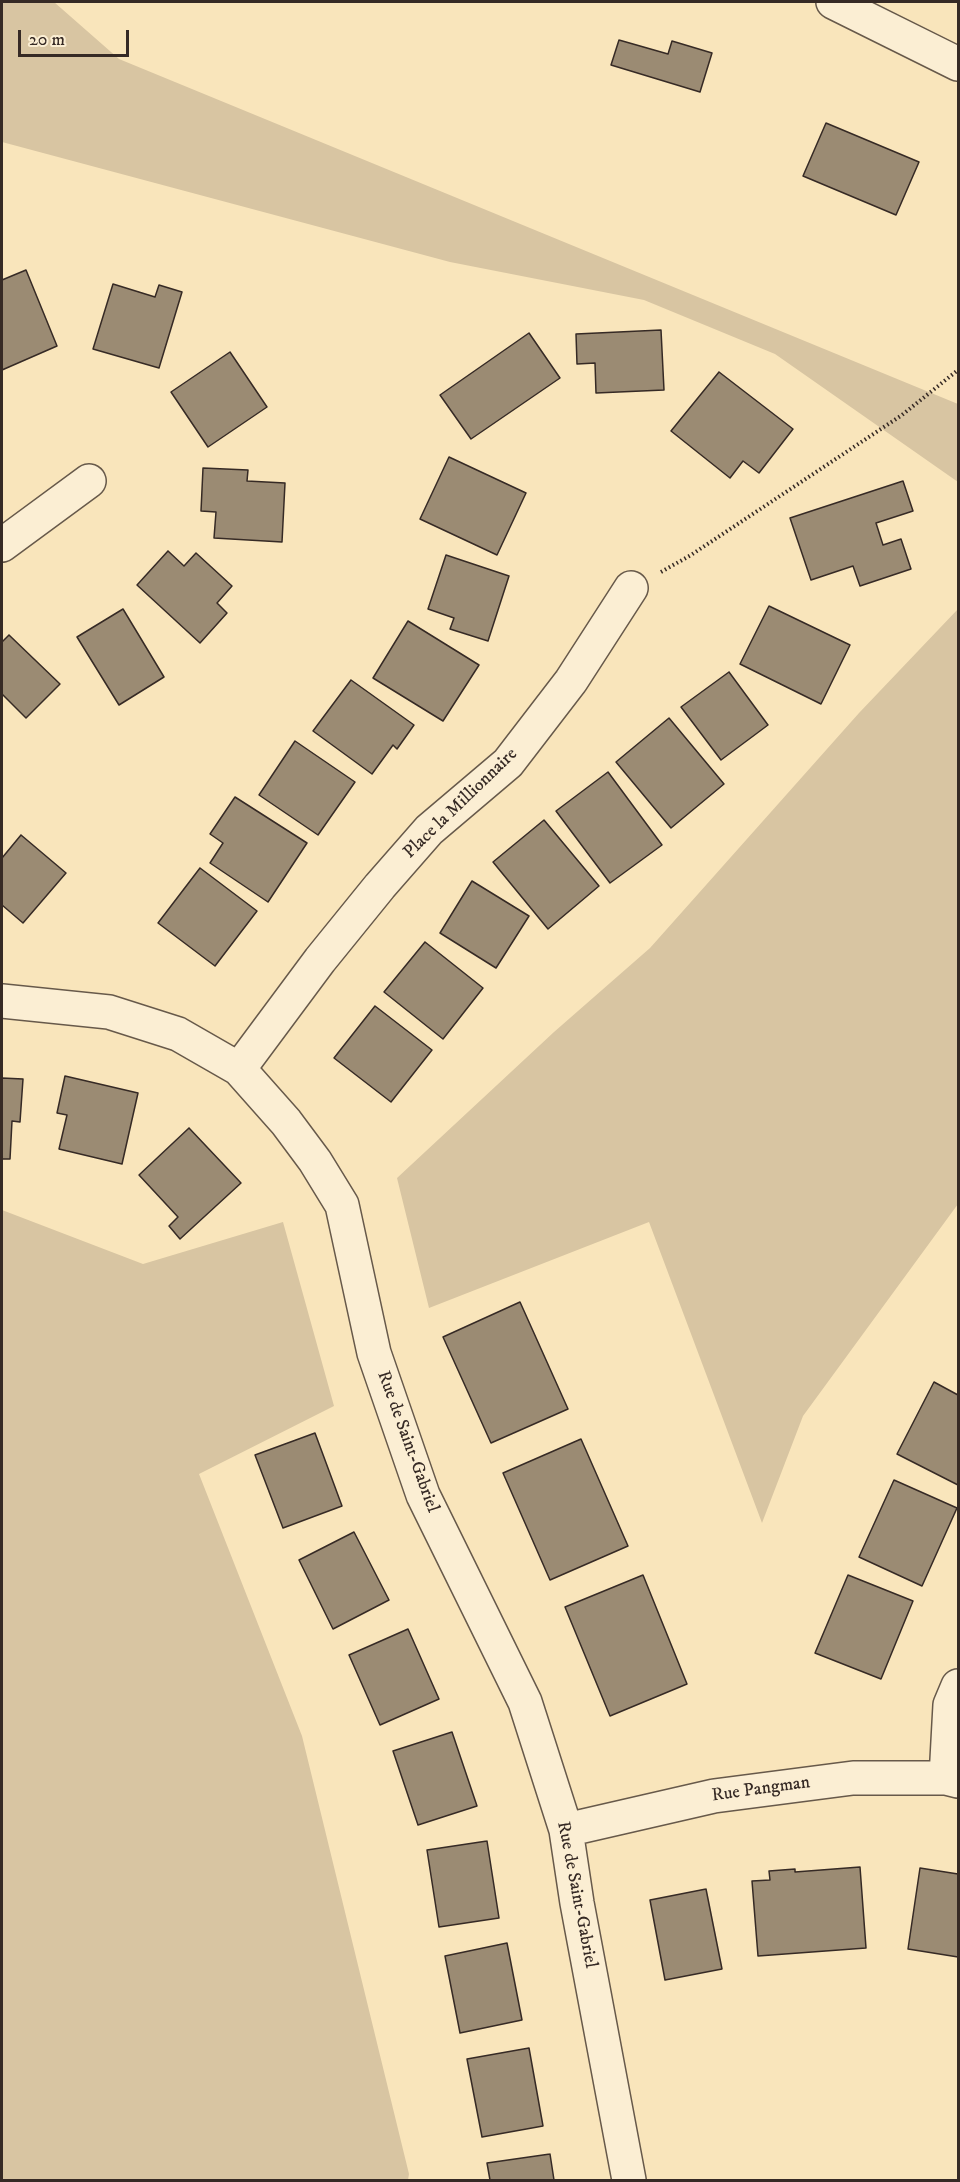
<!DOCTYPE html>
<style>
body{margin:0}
#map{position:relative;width:960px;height:2182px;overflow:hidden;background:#f9e5bb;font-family:"IM FELL DW Pica",serif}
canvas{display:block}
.frame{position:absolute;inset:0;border:3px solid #362a25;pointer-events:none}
.scale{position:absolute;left:18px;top:30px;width:111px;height:27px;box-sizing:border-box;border:3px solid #362a25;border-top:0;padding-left:8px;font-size:18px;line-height:21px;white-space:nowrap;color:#362a25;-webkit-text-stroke:4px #fbeed3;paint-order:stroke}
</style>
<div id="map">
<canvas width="960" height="2182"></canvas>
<div class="frame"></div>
<div class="scale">20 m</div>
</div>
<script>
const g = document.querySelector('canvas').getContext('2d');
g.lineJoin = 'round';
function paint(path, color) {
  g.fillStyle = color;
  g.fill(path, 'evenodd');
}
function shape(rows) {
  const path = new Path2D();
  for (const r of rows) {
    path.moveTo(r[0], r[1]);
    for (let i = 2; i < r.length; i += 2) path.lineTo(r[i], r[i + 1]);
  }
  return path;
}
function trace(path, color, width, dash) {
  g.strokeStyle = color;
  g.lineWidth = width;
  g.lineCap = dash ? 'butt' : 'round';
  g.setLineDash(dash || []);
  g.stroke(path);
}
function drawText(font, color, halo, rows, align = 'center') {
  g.font = font + ' "IM FELL DW Pica",serif';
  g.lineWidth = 4.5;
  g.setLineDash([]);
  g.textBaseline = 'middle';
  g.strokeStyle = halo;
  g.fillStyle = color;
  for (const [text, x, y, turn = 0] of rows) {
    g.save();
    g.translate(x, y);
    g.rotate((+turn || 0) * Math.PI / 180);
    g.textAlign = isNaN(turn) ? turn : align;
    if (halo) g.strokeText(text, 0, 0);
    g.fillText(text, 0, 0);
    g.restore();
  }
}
paint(shape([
 [2,2,54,2,119,59,958,404,958,482,775,354,644,300,450,262,2,142],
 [958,609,958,1204,803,1416,762,1523,649,1222,429,1308,397,1178,554,1032,650,948,859,713],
 [2,1210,143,1264,283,1222,334,1406,199,1474,302,1736,409,2174,408,2180,2,2180]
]), '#d8c5a2');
const building = shape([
 [619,40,668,54,672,41,712,53,700,92,611,65,619,40],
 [826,123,919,162,896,215,803,176,826,123],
 [26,270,57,346,2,370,2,280,26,270],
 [113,284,155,297,159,285,182,292,159,368,93,349,113,284],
 [661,330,664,390,596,393,595,363,577,364,576,334,661,330],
 [529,333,560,378,471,439,440,395,529,333],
 [230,352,267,407,208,447,171,392,230,352],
 [719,372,793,429,759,473,743,461,730,478,671,431,719,372],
 [449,457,526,493,497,555,420,519,449,457],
 [203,468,248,470,247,481,285,483,282,542,214,538,216,512,201,511,203,468],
 [903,481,913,511,876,523,883,545,901,539,911,569,860,586,853,566,811,580,790,518,903,481],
 [168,551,184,566,196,553,232,586,217,603,227,613,200,643,137,585,168,551],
 [446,555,509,576,488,641,450,629,454,618,428,609,446,555],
 [769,606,850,645,821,704,740,664,769,606],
 [123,609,164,677,119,705,77,637,123,609],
 [408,621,479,665,443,721,373,678,408,621],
 [9,635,60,684,26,718,2,694,2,642,9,635],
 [729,672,768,725,721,760,681,707,729,672],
 [351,680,414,725,397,749,393,745,372,774,313,731,351,680],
 [669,718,724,784,671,828,616,762,669,718],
 [295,741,355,782,318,835,259,795,295,741],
 [608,772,662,845,610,883,556,811,608,772],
 [235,797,307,843,268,902,210,863,223,843,210,834,235,797],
 [544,820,599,886,548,929,493,862,544,820],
 [21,835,66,873,23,923,2,905,2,858,21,835],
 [200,868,257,911,215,966,158,923,200,868],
 [472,881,529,916,496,968,440,933,472,881],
 [425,942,483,988,443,1039,384,992,425,942],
 [375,1006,432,1050,391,1102,334,1058,375,1006],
 [65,1076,138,1093,122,1164,59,1149,67,1115,57,1113,65,1076],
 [2,1078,23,1079,20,1122,12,1121,10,1159,2,1159,2,1078],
 [189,1128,241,1183,180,1239,169,1226,178,1217,139,1175,189,1128],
 [520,1302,568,1409,491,1443,443,1337,520,1302],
 [934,1382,958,1395,958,1485,897,1454,934,1382],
 [315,1433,342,1506,283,1528,255,1455,315,1433],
 [581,1439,628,1546,550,1580,503,1473,581,1439],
 [894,1480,957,1508,922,1586,859,1557,894,1480],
 [354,1532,389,1600,333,1629,299,1560,354,1532],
 [643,1575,687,1684,610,1716,565,1607,643,1575],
 [848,1575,913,1601,881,1679,815,1653,848,1575],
 [408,1629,439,1699,380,1725,349,1655,408,1629],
 [452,1732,477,1806,418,1825,393,1751,452,1732],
 [487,1841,499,1918,439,1927,427,1850,487,1841],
 [860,1867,866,1948,758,1956,752,1881,770,1880,769,1871,795,1869,795,1872,860,1867],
 [920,1868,958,1874,958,1957,908,1949,920,1868],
 [706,1889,722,1969,665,1980,650,1900,706,1889],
 [507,1943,522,2020,460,2033,445,1956,507,1943],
 [529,2048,543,2126,482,2137,467,2059,529,2048],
 [550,2154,554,2180,490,2180,487,2163,550,2154]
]);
paint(building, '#9b8b73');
trace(building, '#362a25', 1.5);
const street = shape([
 [833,2,958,64],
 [2,545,89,481],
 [2,1001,109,1012,178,1034,239,1069,286,1122,315,1161,342,1205,374,1353,423,1495,525,1702,566,1830,577,1903,629,2180],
 [239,1069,320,960,380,886,429,830,508,763,571,681,631,588],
 [946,1778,950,1705,958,1686],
 [566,1830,714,1796,853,1778,946,1778,958,1781]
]);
trace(street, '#67594a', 36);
trace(shape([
 [661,572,691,555,902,415,958,370]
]), '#362a25', 4, [1.5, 3]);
trace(street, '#fbeed3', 33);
drawText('18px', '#362a25', '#fbeed3', [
 ["Place la Millionnaire",461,804,-44],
 ["Rue de Saint-Gabriel",407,1442,70],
 ["Rue Pangman",761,1790,-8],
 ["Rue de Saint-Gabriel",576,1895,79]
]);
</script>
